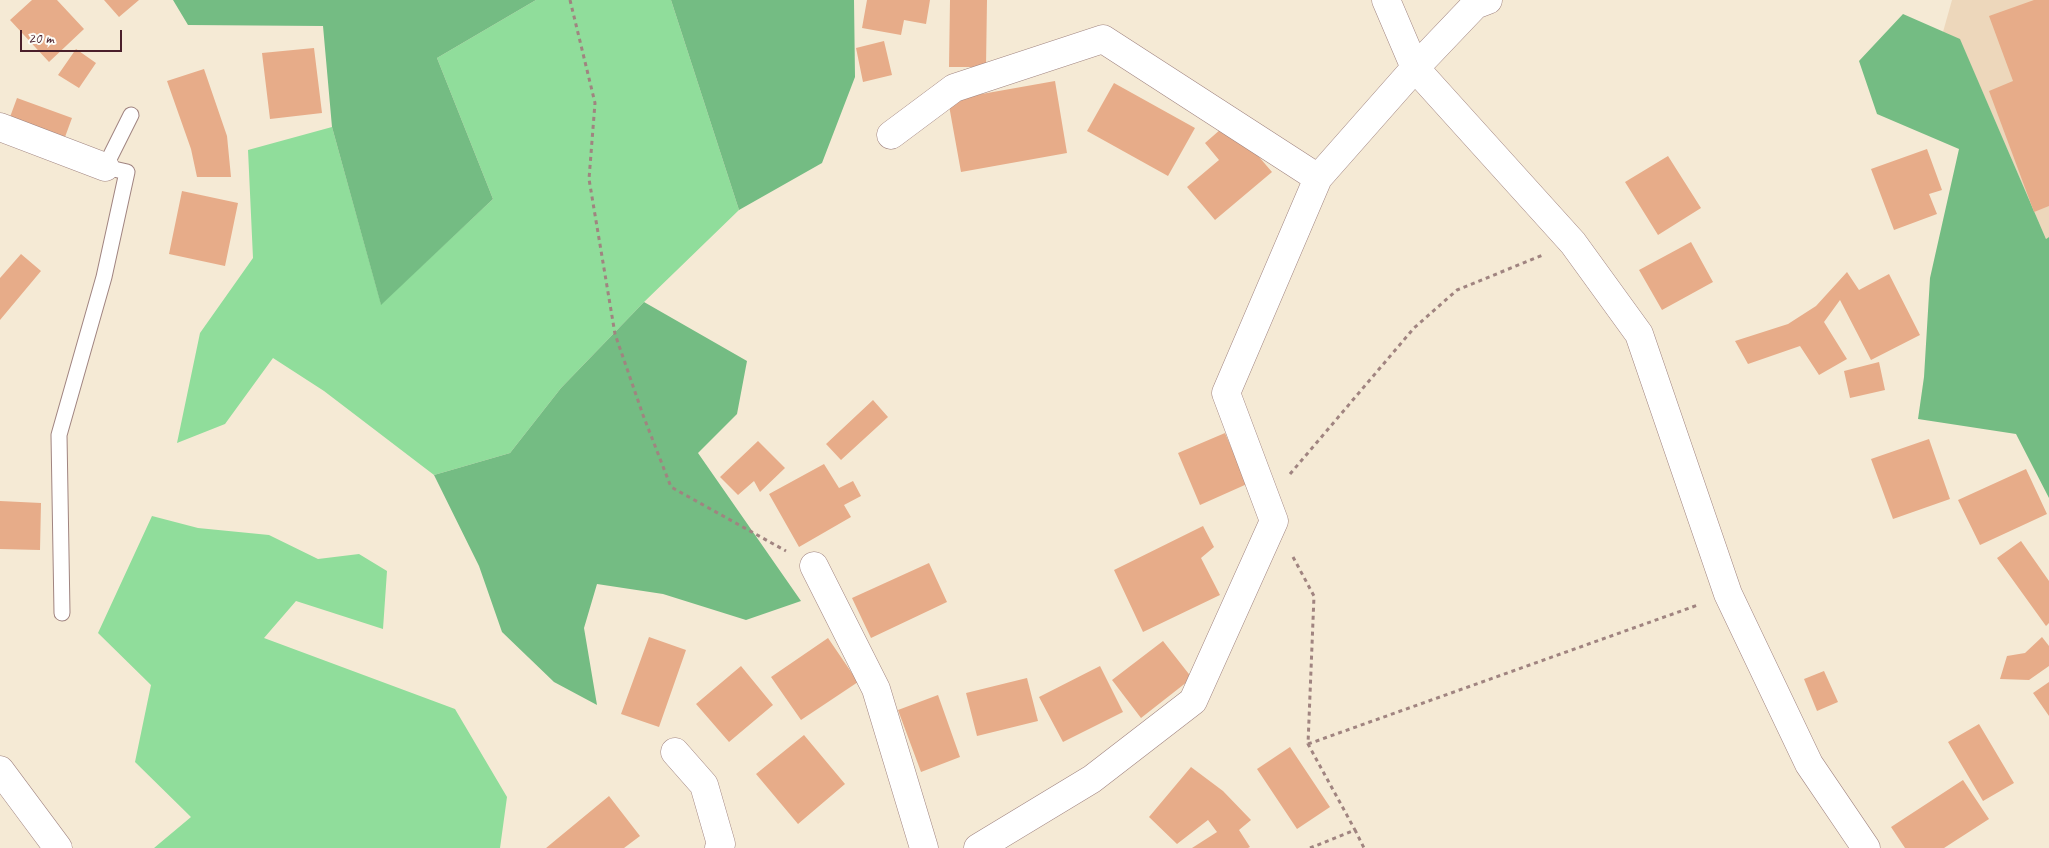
<!DOCTYPE html>
<style>
body{margin:0}
#map{position:relative;width:2049px;height:848px;overflow:hidden;background:#f5ead5;font-family:Caveat,sans-serif}
canvas{display:block}
.scale{position:absolute;left:20px;top:30px;width:102px;height:22px;box-sizing:border-box;border:2px solid #4a1f2b;border-top:0;padding-left:6px;font-size:15px;line-height:18px;white-space:nowrap;color:#4a1f2b;-webkit-text-stroke:4px #fdfcf7;paint-order:stroke}
</style>
<div id="map">
<canvas width="2049" height="848"></canvas>
<div class="scale">20 m</div>
</div>
<script>
const g = document.querySelector('canvas').getContext('2d');
g.lineJoin = 'round';
function paint(path, color) {
  g.fillStyle = color;
  g.fill(path, 'evenodd');
}
function shape(rows) {
  const path = new Path2D();
  for (const r of rows) {
    path.moveTo(r[0], r[1]);
    for (let i = 2; i < r.length; i += 2) path.lineTo(r[i], r[i + 1]);
  }
  return path;
}
function trace(path, color, width, dash) {
  g.strokeStyle = color;
  g.lineWidth = width;
  g.lineCap = dash ? 'butt' : 'round';
  g.setLineDash(dash || []);
  g.stroke(path);
}
paint(shape([
 [1952,0,2049,0,2049,237,2046,239,1960,40,1943,32]
]), '#edd7bb');
paint(shape([
 [536,0,671,0,739,210,644,302,561,388,510,453,434,475,324,391,273,358,225,424,177,443,200,333,253,258,248,150,332,127,381,304,493,199,437,58],
 [152,516,198,528,269,535,318,559,359,554,387,571,383,629,296,601,264,638,455,709,507,797,500,848,154,848,191,817,135,762,151,685,98,633]
]), '#90dd9b');
paint(shape([
 [173,0,536,0,437,58,493,199,381,305,332,127,323,26,188,25],
 [671,0,854,0,855,77,822,163,739,210],
 [1903,14,1960,39,2046,239,2049,237,2049,498,2016,434,1918,419,1924,377,1930,278,1959,149,1877,114,1859,61],
 [644,302,747,361,737,414,698,453,801,601,746,620,663,594,597,584,584,628,597,705,554,682,502,632,479,566,434,475,510,453,561,388]
]), '#74bc83');
paint(shape([
 [32,0,57,0,84,29,49,62,10,20],
 [104,0,139,0,119,17],
 [867,0,930,0,926,24,904,20,901,35,862,28],
 [950,0,987,0,986,67,949,67],
 [2034,0,2049,0,2049,206,2034,212,1989,91,2013,81,1989,16],
 [884,41,892,75,863,82,856,48],
 [314,48,322,113,270,119,262,53],
 [76,49,96,63,79,88,58,75],
 [204,69,227,136,231,177,197,177,191,149,167,81],
 [1055,81,1067,153,961,172,948,100],
 [1114,83,1195,128,1168,176,1087,131],
 [17,98,72,118,65,137,10,117],
 [1229,122,1272,172,1215,220,1187,187,1219,160,1205,143],
 [1927,149,1942,190,1929,194,1937,214,1894,230,1871,169],
 [1668,156,1701,208,1658,235,1625,182],
 [182,191,238,203,225,266,169,254],
 [1691,242,1713,282,1662,310,1639,270],
 [21,254,41,271,0,320,0,278],
 [1847,272,1859,290,1889,274,1920,335,1871,360,1840,300,1824,322,1847,359,1819,375,1800,346,1748,364,1735,341,1788,324,1816,306],
 [1879,362,1885,390,1850,398,1844,371],
 [873,400,888,417,841,460,826,444],
 [1225,433,1247,484,1200,505,1178,453],
 [1929,439,1950,499,1893,519,1871,459],
 [758,441,785,468,760,492,754,481,738,495,720,477],
 [824,464,839,488,853,481,861,496,844,505,851,517,799,547,769,494],
 [2026,469,2047,514,1980,545,1958,500],
 [0,501,41,503,40,550,0,549],
 [1203,526,1214,547,1201,558,1220,595,1143,632,1114,570],
 [2021,541,2049,581,2049,623,2046,626,1997,558],
 [929,563,947,602,871,638,852,598],
 [649,637,686,650,659,727,621,714],
 [2042,637,2049,646,2049,666,2029,680,2000,679,2007,656,2025,653],
 [828,638,858,682,801,720,771,677],
 [1163,641,1192,678,1141,718,1112,680],
 [741,666,773,705,729,742,696,704],
 [1100,666,1123,712,1063,742,1039,697],
 [1824,671,1838,702,1817,711,1804,679],
 [1027,678,1038,721,977,736,966,693],
 [2049,682,2049,716,2033,693],
 [938,695,960,757,921,772,898,710],
 [1979,724,2014,783,1983,801,1948,742],
 [804,735,845,784,798,824,756,774],
 [1290,747,1330,807,1297,829,1257,769],
 [1191,767,1223,791,1251,820,1239,830,1250,847,1248,848,1192,848,1217,832,1208,820,1177,844,1149,817],
 [1963,780,1989,819,1944,848,1905,848,1891,827],
 [609,796,640,836,624,848,546,848]
]), '#e7ac89');
const lane = shape([
 [62,613,59,435,104,277,127,172,105,167,131,115]
]);
const street = shape([
 [1386,0,1415,68,1573,243,1639,334,1728,594,1809,764,1866,848],
 [0,127,105,167],
 [891,135,954,88,1103,39,1318,178],
 [814,566,876,689,924,848],
 [675,752,704,785,721,844,719,848],
 [0,770,58,848],
 [978,848,1092,779,1193,701,1274,521,1226,393,1318,178,1415,68,1475,5,1488,0]
]);
trace(lane, '#a08480', 17);
trace(street, '#a08480', 29);
trace(shape([
 [570,0,595,103,589,179,615,334,643,415,671,487,786,551],
 [1290,474,1414,328,1457,290,1543,255],
 [1293,557,1314,596,1308,744,1355,830],
 [1308,744,1698,605],
 [1310,848,1355,830,1364,848]
]), '#a08480', 3, [4, 4]);
trace(lane, '#fff', 15);
trace(street, '#fff', 28);
</script>
